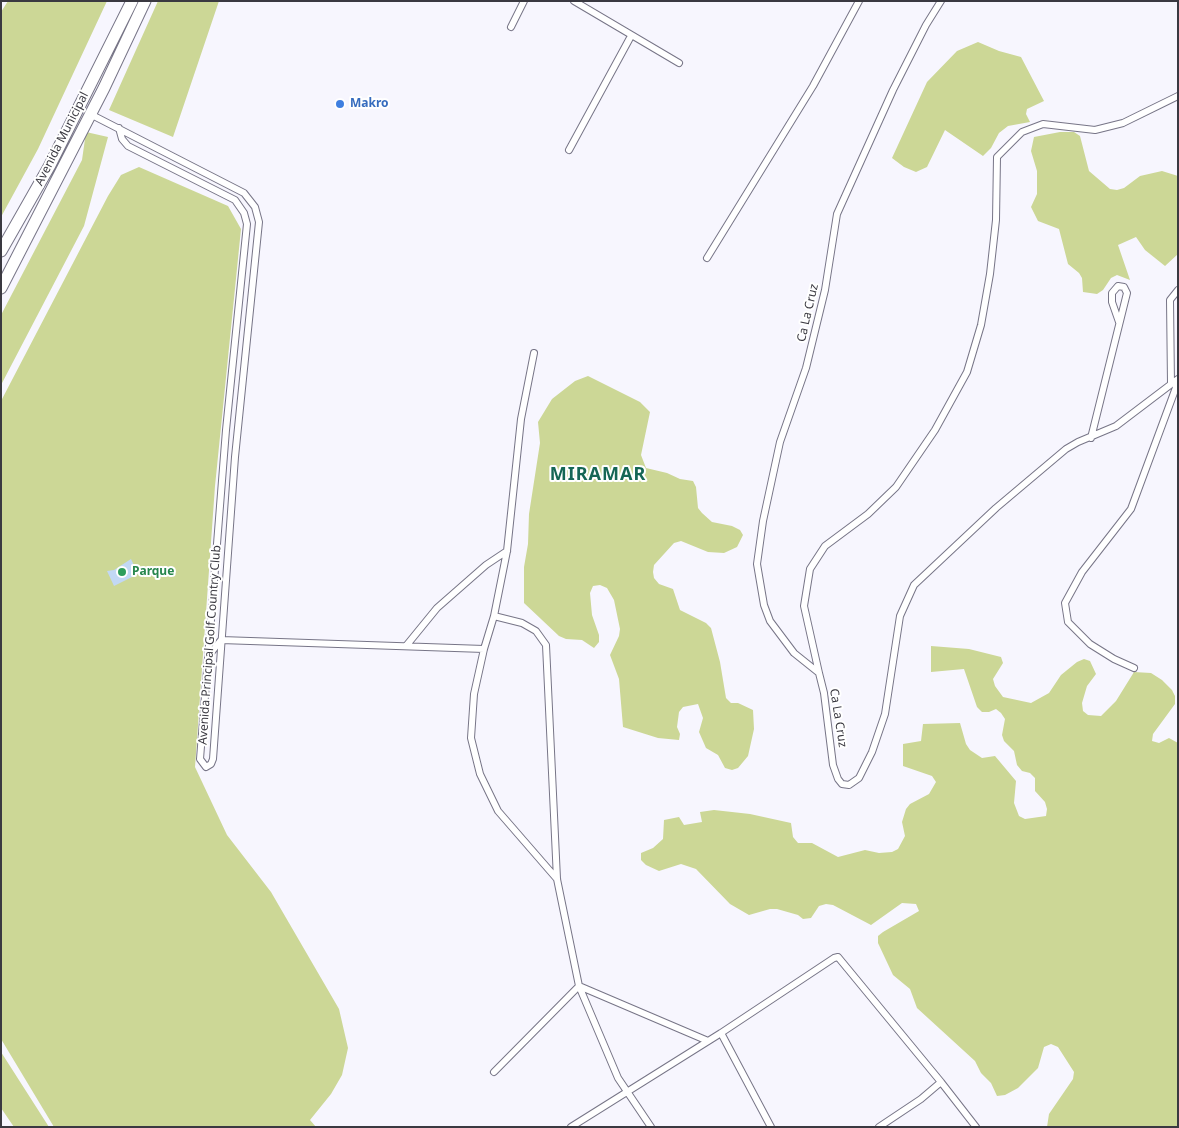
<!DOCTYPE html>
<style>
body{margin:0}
#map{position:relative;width:1179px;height:1128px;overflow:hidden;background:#f7f6fe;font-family:"Noto Sans",sans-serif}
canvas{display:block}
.frame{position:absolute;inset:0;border:2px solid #3a3941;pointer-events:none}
</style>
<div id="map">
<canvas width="1179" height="1128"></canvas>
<div class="frame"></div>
</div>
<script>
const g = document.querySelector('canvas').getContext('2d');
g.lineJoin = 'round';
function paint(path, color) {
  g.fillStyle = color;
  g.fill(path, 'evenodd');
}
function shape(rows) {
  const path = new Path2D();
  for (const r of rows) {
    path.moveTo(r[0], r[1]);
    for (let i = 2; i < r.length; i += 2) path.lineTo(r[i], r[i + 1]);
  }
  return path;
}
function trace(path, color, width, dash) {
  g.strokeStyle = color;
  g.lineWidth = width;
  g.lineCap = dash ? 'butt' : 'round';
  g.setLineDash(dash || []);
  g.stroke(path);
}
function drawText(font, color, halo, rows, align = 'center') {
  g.font = font + ' "Noto Sans",sans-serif';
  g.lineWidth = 4;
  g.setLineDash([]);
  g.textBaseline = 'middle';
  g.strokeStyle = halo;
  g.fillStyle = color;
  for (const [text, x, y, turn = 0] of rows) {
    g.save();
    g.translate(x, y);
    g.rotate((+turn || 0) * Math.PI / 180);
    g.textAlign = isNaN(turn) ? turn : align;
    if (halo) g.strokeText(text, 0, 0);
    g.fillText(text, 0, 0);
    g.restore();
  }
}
paint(shape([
 [8,1,107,1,38,149,1,217,1,12],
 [158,1,219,1,173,137,109,110],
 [978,42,999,51,1021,57,1044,101,1027,109,1026,114,1030,122,1008,126,999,133,991,148,983,156,945,130,927,167,916,172,904,167,892,158,927,82,957,51],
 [86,132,108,137,84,226,1,385,1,315,82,160],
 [1060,132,1074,132,1080,136,1089,171,1110,189,1117,190,1124,188,1140,176,1162,171,1178,176,1178,254,1165,266,1145,250,1136,237,1118,245,1130,280,1117,275,1111,278,1103,290,1097,294,1083,292,1082,278,1079,273,1068,264,1059,229,1038,221,1031,207,1037,194,1037,171,1031,151,1034,137],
 [139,167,228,206,241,229,215,486,195,767,227,835,271,892,339,1009,348,1048,342,1075,331,1094,310,1120,316,1127,54,1127,1,1039,1,401,108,196,121,175],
 [588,376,640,402,650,412,641,455,646,468,667,473,680,479,693,481,696,487,698,508,702,513,712,522,732,526,740,530,743,535,737,547,724,553,708,552,681,541,674,543,654,565,653,572,654,578,659,584,673,589,680,610,706,623,711,628,720,662,726,698,731,703,738,703,753,710,754,729,748,756,738,768,732,770,725,768,718,755,706,748,699,732,703,718,698,704,683,707,679,712,677,727,680,734,679,740,658,738,623,727,619,679,610,655,619,636,620,629,614,600,607,588,600,585,593,586,590,593,592,615,599,635,599,642,594,648,582,640,566,639,559,636,524,603,524,567,528,544,529,514,540,443,538,422,552,399,575,381],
 [931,646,969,649,1001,657,1003,663,993,679,995,686,1003,697,1031,703,1049,693,1061,675,1077,662,1084,659,1090,661,1096,674,1087,686,1082,703,1083,711,1088,715,1101,716,1116,701,1134,672,1151,673,1162,680,1172,690,1175,696,1175,704,1153,734,1152,741,1159,743,1169,738,1178,743,1178,1127,1047,1127,1049,1114,1073,1079,1074,1072,1058,1047,1051,1044,1044,1047,1038,1068,1018,1088,1005,1095,997,1096,991,1083,981,1073,975,1061,917,1008,910,989,893,975,878,943,878,936,883,932,919,911,916,904,902,903,871,925,833,905,826,904,819,906,811,918,803,919,798,915,777,909,770,909,749,915,730,904,696,869,681,864,659,871,646,865,641,860,641,853,653,848,663,839,664,820,679,817,684,825,702,822,700,812,714,810,750,814,791,823,793,837,798,843,812,843,838,857,865,850,879,853,892,852,898,849,905,836,902,822,906,809,910,804,929,794,936,782,932,776,903,766,903,744,921,741,923,724,960,723,966,744,970,750,982,758,995,756,1016,781,1014,803,1019,816,1025,819,1046,816,1047,809,1045,802,1035,791,1035,778,1030,773,1022,771,1017,765,1014,751,1004,741,1002,735,1005,719,1001,713,996,709,989,712,982,712,977,707,964,669,931,672],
 [1,1052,49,1127,14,1127,1,1108]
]), '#ccd796');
paint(shape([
 [131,559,138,574,114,586,107,571,114,570]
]), '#c2d8f4');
const street = shape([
 [574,1,679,63],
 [941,1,926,25,893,90,837,214,825,290,806,368,780,442,763,521,757,564,764,605,770,621,794,653,819,673,824,693,833,765,838,779,842,784,849,785,859,778,872,752,885,714,900,616,914,585,996,508,1066,449,1078,442,1116,426,1178,379],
 [511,27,524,1],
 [90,114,244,193,255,207,259,222,235,457,213,759,211,764,206,767,200,759,226,430,247,224,244,213,235,200,128,146,122,139,119,128],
 [569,150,631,36],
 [707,258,813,86,859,1],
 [1171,384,1170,300,1178,290],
 [1091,438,1127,293,1124,287,1118,286,1112,293,1112,302,1119,322],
 [494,616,507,551,521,419,534,353],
 [406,646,437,608,486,565,507,551],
 [210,654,221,640,484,649],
 [1134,668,1114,659,1090,644,1068,622,1065,603,1082,572,1131,509,1178,382],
 [819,673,804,606,810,569,825,546,868,514,896,487,935,430,967,372,981,325,990,274,996,220,997,157,1022,132,1043,124,1095,130,1123,123,1178,96],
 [557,879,498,811,480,774,471,738,474,694,484,649,494,616,522,623,536,631,546,645,557,879,579,986,618,1078,651,1127],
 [721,1033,771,1127],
 [494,1072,579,986,708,1041],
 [571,1127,721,1033,834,958,838,957,941,1082,976,1127],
 [879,1127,921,1099,941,1082]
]);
const highway = shape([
 [1,251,50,165,132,1],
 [1,288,104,88,145,1]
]);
trace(street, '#777587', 8);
trace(highway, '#777587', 13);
trace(street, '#fff', 6);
trace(highway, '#fff', 11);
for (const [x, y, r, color] of [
 [340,104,5,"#3f7fe0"],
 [122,572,5,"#2e9e5b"]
]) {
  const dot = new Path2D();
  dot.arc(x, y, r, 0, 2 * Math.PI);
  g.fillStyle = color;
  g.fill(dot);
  trace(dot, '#fff', 2);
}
drawText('bold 12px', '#366cbe', '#fff', [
 ["Makro",350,104]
], 'left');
drawText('12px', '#3a3941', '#fff', [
 ["Avenida Municipal",62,139,-63],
 ["Ca La Cruz",808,313,-77],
 ["Avenida Principal Golf Country Club",210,645,-86],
 ["Ca La Cruz",838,718,81]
]);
drawText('bold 12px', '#27864d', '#fff', [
 ["Parque",132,572]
], 'left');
g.letterSpacing = '1px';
drawText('bold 18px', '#156655', '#fff', [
 ["MIRAMAR",598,475]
]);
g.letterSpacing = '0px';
</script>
